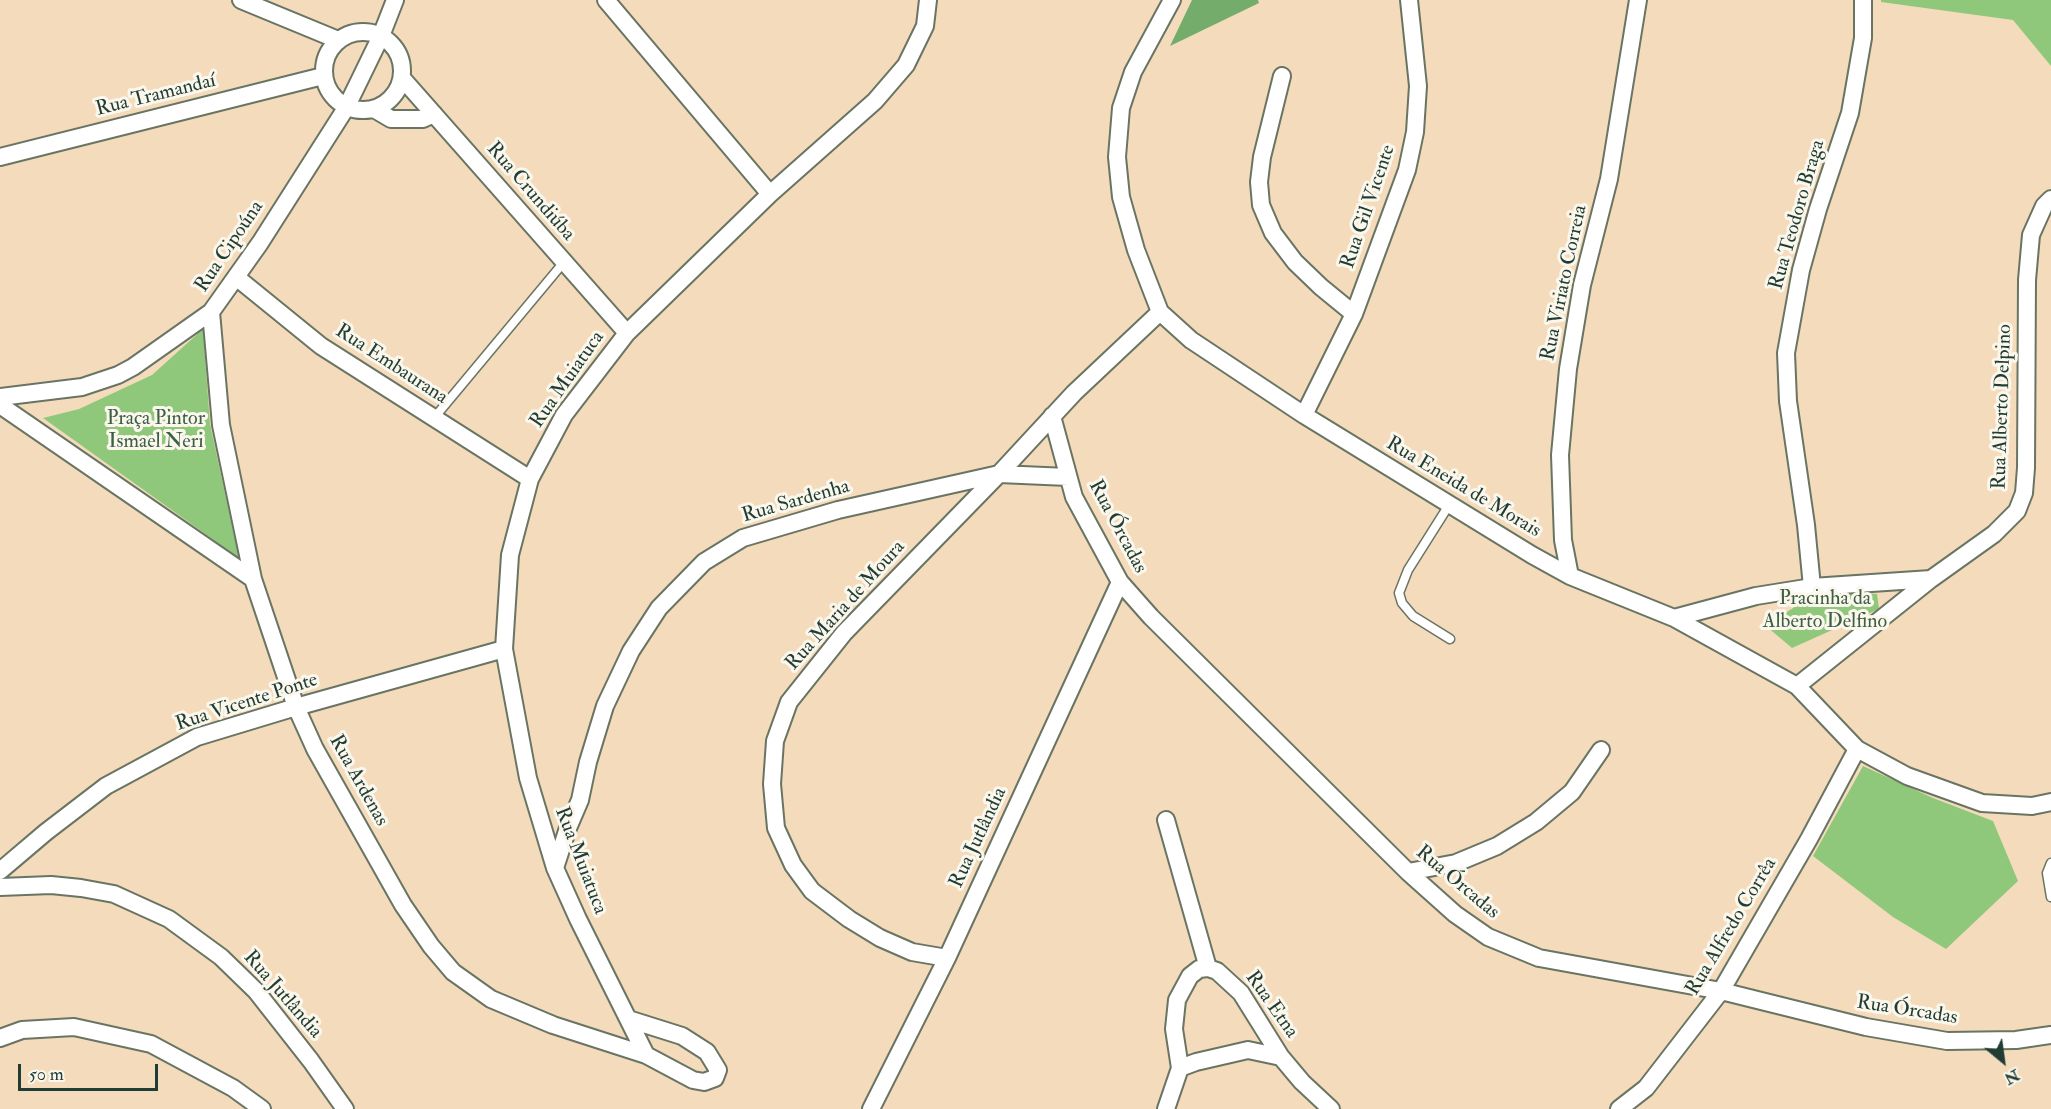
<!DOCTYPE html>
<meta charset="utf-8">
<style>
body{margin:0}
#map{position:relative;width:2051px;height:1109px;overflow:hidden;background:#f3dbbb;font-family:"IM FELL Double Pica",serif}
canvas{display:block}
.north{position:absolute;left:1973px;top:1031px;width:60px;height:60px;-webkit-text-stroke:4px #fbf7ec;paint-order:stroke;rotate:151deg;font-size:16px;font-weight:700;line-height:24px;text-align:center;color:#1f3d34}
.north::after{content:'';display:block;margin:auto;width:21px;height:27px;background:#1f3d34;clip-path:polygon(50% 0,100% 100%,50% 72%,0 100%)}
.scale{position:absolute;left:18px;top:1064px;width:140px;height:27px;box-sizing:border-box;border:3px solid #1f3d34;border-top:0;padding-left:8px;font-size:18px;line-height:21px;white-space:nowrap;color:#1f3d34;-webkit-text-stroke:4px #fbf7ec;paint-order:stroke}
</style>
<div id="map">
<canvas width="2051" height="1109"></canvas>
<div class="north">N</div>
<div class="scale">50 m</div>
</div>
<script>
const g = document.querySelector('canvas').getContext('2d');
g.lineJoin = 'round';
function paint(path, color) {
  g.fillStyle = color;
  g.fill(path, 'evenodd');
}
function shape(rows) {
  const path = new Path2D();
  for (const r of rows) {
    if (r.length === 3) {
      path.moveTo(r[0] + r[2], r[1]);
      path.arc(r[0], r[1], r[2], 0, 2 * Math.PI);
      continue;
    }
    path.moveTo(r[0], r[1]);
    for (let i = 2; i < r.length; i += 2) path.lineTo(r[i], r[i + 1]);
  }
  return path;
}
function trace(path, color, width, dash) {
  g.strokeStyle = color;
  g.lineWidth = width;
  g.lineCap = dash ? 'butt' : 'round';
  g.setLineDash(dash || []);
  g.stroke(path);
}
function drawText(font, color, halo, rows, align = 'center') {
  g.font = font + ' "IM FELL Double Pica",serif';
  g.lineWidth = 6;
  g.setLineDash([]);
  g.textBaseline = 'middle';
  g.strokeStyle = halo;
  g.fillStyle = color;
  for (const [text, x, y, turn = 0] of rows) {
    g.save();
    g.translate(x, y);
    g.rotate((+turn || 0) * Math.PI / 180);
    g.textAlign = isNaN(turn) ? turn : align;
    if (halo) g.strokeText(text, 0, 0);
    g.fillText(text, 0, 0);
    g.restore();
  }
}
paint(shape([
 [1881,0,2051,0,2051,66,2013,20,1881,2],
 [203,329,210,424,239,558,43,418,79,409,152,375],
 [1820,590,1877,594,1879,609,1792,648,1766,626],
 [1863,766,1933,798,1993,821,2018,881,1946,949,1893,917,1813,856]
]), '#90c87b');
paint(shape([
 [1192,0,1258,0,1259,3,1170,46]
]), '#74ac6b');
const lane = shape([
 [434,418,564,262],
 [1449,505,1408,570,1399,593,1402,603,1413,616,1450,639],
 [2051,863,2047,873,2051,897]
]);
const street = shape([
 [241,0,338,40],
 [606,0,770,194],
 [1172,0,1133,72,1121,108,1117,157,1121,197,1136,250,1160,312,1191,340,1304,415,1532,555,1570,576,1674,618,1797,686,1857,749,1907,776,1982,803,2032,806,2051,802],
 [363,71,39],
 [1282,76,1262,157,1259,182,1261,205,1273,233,1295,262,1321,287,1354,314],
 [402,78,627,333],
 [374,109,391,119,423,119,434,114],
 [0,157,323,76],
 [236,277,321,346,530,479],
 [211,312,221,425,253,579,296,707,315,749,403,905,431,946,453,972,491,999,553,1025,646,1055,693,1080,704,1082,715,1078,718,1070,707,1052,682,1036,628,1019],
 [0,397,82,387,118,375,133,367,211,312,260,243,346,108,381,36,395,0],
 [0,405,253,579],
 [1304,415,1354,314,1407,170,1415,132,1418,86,1409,0],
 [1052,416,1074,497,1120,582,1151,617,1408,872,1455,914,1488,937,1539,958,1721,991,1866,1027,1947,1041,2016,1040,2051,1035],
 [1570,576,1563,540,1560,455,1568,369,1582,285,1609,179,1638,0],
 [1812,587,1806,525,1788,401,1786,353,1801,270,1818,209,1850,113,1863,38,1863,0],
 [1674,618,1756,596,1812,587,1931,579],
 [1797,686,1931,579,1994,534,2017,511,2024,493,2026,468,2027,280,2031,235,2044,206,2051,199],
 [1166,820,1208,968],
 [555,868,568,828,580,800,588,762,605,706,631,651,659,608,704,562,743,538,838,510,999,474,1068,477],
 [0,871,46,832,106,786,197,737,296,707,504,649],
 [1408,872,1456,863,1497,846,1536,822,1572,792,1601,750],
 [0,887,51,885,81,888,114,894,169,919,221,957,256,991,311,1061,345,1109],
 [947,958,912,952,880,938,849,919,812,891,793,865,776,828,772,784,775,741,789,702,844,633,999,474,1074,393,1160,312],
 [0,1038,22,1030,74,1027,151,1044,233,1088,262,1109],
 [646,1055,578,919,555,868,528,778,504,649,510,555,530,479,564,415,627,333,770,194,875,101,906,65,925,26,928,0],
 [1180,1068,1196,1062,1248,1050,1281,1057],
 [871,1109,947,958,1120,582],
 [1166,1109,1180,1068,1174,1029,1177,1000,1190,976,1199,969,1208,968,1217,971,1241,993,1281,1057,1302,1082,1331,1109],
 [1619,1109,1646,1088,1721,991,1809,839,1857,749]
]);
trace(lane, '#697463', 11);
trace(street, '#697463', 20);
trace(lane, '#fff', 8);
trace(street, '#fff', 16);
drawText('20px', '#1f3d34', '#fbf7ec', [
 ["Rua Tramandaí",156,96,-14],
 ["Rua Crundiúba",530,192,49],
 ["Rua Gil Vicente",1369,207,-71],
 ["Rua Teodoro Braga",1798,215,-74],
 ["Rua Cipoúna",230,247,-56],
 ["Rua Viriato Correia",1565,283,-78],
 ["Rua Embaurana",391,365,33],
 ["Rua Muiatuca",568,380,-55],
 ["Rua Alberto Delpino",2003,407,-88],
 ["Rua Eneida de Morais",1463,488,31],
 ["Rua Sardenha",796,502,-16],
 ["Rua Órcadas",1117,527,62],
 ["Rua Maria de Moura",846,606,-48],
 ["Rua Vicente Ponte",247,703,-18],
 ["Rua Ardenas",358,781,61],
 ["Rua Jutlândia",979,838,-65],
 ["Rua Muiatuca",580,861,69],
 ["Rua Órcadas",1457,883,40],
 ["Rua Alfredo Corrêa",1732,927,-59],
 ["Rua Jutlândia",282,995,49],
 ["Rua Etna",1271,1005,55],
 ["Rua Órcadas",1907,1011,9]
]);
drawText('20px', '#3b6046', '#fbf7ec', [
 ["Praça Pintor",156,420],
 ["Ismael Neri",156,443],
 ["Pracinha da",1825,600],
 ["Alberto Delfino",1825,623]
]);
</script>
